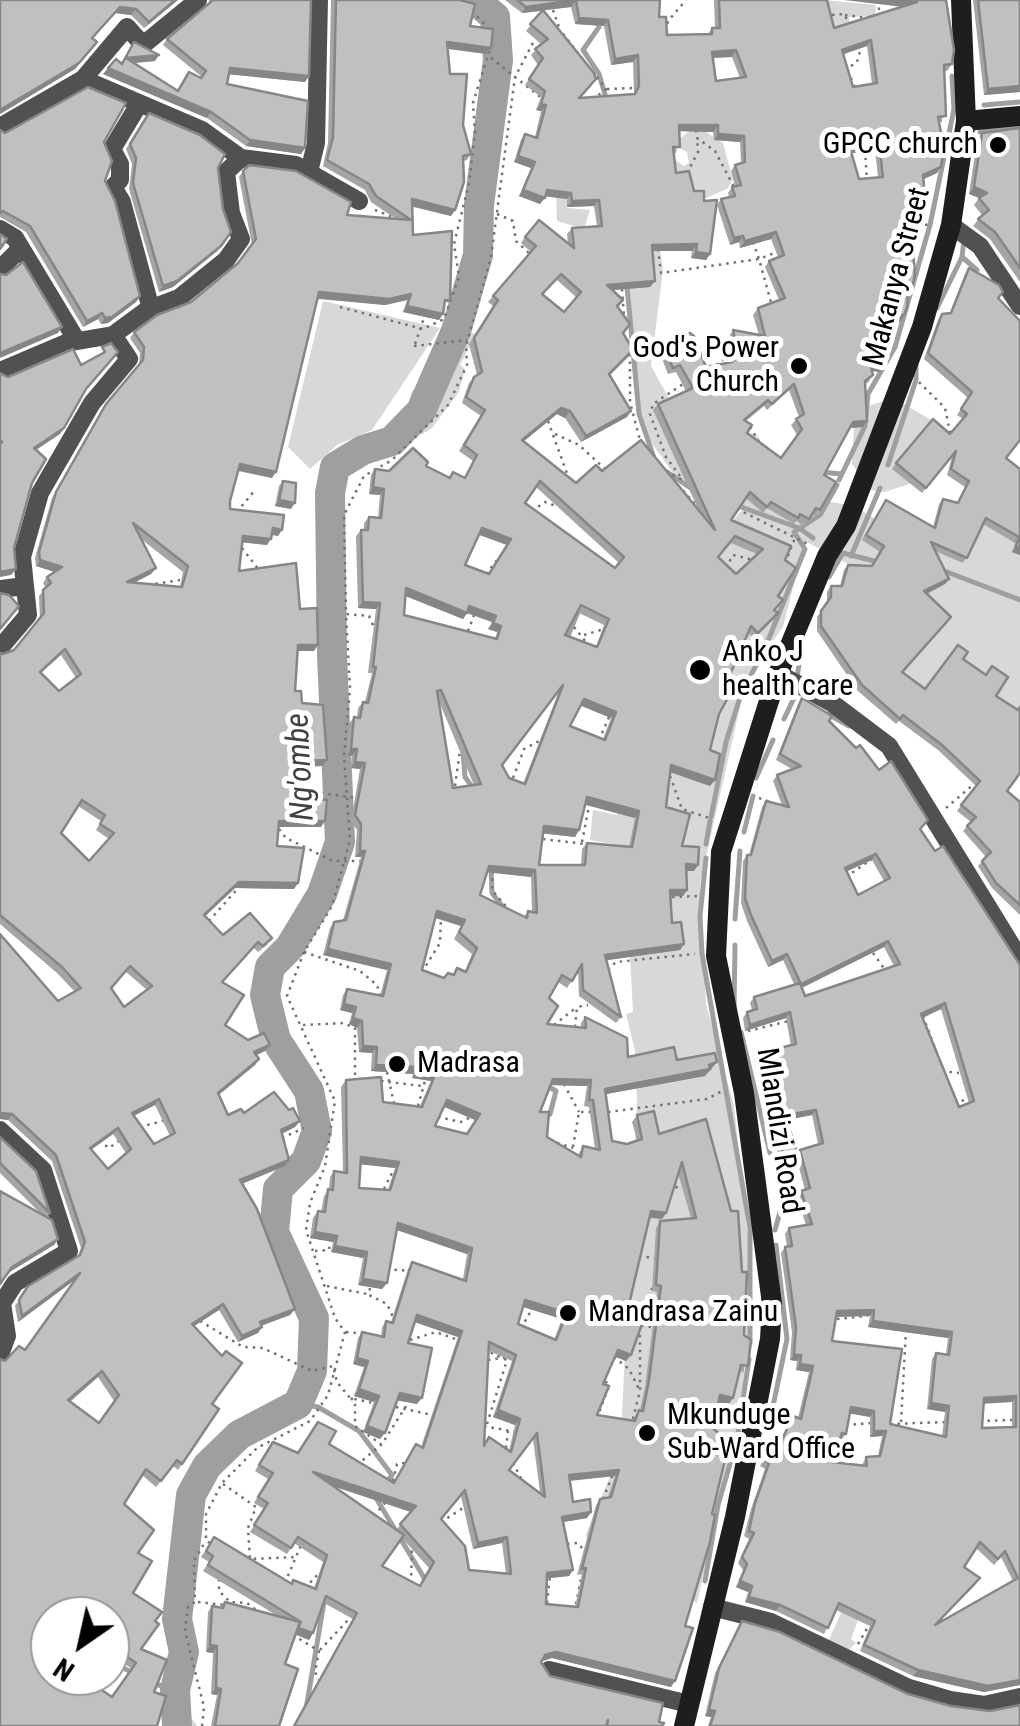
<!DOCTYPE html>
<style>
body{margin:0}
#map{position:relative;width:1020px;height:1726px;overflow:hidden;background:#fff;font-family:"Roboto Condensed",sans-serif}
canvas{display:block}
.north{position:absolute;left:30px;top:1596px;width:100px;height:100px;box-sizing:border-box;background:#fff;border:2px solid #999;border-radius:50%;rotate:214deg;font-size:28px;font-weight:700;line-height:40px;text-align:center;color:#000}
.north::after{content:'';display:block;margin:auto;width:35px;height:45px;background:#000;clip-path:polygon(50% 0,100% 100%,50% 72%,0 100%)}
</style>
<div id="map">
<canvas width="1020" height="1726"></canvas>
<div class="north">N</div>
</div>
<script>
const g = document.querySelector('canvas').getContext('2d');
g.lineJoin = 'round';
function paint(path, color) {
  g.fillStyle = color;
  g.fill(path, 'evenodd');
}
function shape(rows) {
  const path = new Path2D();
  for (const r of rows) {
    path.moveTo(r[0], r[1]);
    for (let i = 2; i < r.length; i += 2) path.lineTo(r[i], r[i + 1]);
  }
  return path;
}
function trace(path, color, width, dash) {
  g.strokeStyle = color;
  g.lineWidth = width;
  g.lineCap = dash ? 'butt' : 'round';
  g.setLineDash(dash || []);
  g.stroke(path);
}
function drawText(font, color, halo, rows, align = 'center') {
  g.font = font + ' "Roboto Condensed",sans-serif';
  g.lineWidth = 10;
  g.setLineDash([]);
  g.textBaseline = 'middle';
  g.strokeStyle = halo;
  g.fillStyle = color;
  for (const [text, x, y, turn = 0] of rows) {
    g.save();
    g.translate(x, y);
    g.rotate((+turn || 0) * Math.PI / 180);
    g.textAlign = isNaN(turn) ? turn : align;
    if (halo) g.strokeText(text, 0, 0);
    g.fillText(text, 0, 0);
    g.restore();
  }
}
paint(shape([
 [824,0,876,5,875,16,849,17,851,29,832,33],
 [604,107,644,127,663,270,651,366,701,456,727,470,751,433,759,437,764,452,761,490,854,506,915,543,974,510,1020,526,1020,761,913,707,852,566,805,541,783,627,747,676,700,883,706,1004,734,1106,750,1255,748,1341,738,1424,697,1603,588,1548,586,1534,612,1472,621,1436,637,1098,635,1051,626,1014,633,1012,624,846,590,840,593,810,617,815,611,785,678,581,743,509,680,483,641,428],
 [696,125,723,143,733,180,727,189,706,198,682,195,674,173,674,159,684,166,689,163,687,152,680,148,681,138],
 [556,192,567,200,567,208,590,210,584,229,557,221],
 [323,301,440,328,372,430,337,445,310,469,288,447],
 [450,329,476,334,460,365,465,369,459,392,432,428,419,436,405,426,411,393,425,376,432,380],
 [893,398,940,425,942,449,921,480,885,492,870,490,852,464,854,424,865,407],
 [842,1611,858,1620,851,1639,856,1643,847,1651,827,1644],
 [179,1690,190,1690,186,1710,197,1726,173,1726,173,1711,168,1707]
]), '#d8d8d8');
trace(shape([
 [598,20,599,27,583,50,599,74,606,98],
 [984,105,1020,102],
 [980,132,1020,127],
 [962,257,977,270],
 [627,287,639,414,654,458],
 [937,308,962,257,964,240],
 [888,465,916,380,916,365],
 [667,472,695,491],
 [820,472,842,474],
 [839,480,865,426,868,394,895,347,930,225,954,109,952,76],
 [733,504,799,528,813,538],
 [851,556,880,488],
 [939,569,1020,600],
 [829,577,843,553,878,562],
 [567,638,580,607],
 [737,646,762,655],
 [763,653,805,549,794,532,820,515,837,485],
 [828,714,849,726],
 [784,719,794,698,803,637],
 [463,752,465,777,473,788],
 [756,778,773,740],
 [711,817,726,742,742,691,757,664],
 [744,832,753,796],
 [706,844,710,821],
 [706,858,700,916,702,954,750,1228,750,1343],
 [491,868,492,893,503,907],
 [735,919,740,851],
 [734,1007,735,945],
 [741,1032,770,1153],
 [544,1084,556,1091,550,1114],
 [775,1230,780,1212],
 [298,1404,318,1407,359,1431,392,1475,385,1485],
 [773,1406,787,1339,776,1245],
 [760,1432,768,1418],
 [376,1498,426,1581],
 [705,1581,718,1505,737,1440,749,1359],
 [110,1662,134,1673],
 [152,1683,175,1690],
 [87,1686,95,1676],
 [306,1709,324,1602]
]), '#9f9f9f', 5);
trace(shape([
 [177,1726,175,1690,184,1652,177,1619,191,1495,207,1466,239,1435,298,1404,312,1371,314,1318,274,1232,278,1189,306,1161,317,1131,309,1091,276,1040,265,995,270,967,290,947,322,894,340,842,332,655,330,493,335,467,363,450,392,441,421,411,456,331,478,255,479,205,498,60,495,17,475,0]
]), '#9f9f9f', 30);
trace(shape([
 [879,0,879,13],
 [553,10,560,30],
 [472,11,487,27],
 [832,15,844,14,849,23],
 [845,15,867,18],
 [666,31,668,21,686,0],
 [557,32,561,31,587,65],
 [491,58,543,99],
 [845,64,855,88],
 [851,66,857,62,861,48],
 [592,71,606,89,595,98],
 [607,89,634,88],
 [696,130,697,138,715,151,734,187],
 [865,150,867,182],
 [687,173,698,152,697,138],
 [375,210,395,218],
 [497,214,513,221,516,241,529,253],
 [910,224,932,225],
 [753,242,759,259,777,252],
 [658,249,661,273,759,259,772,306],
 [622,289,624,316],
 [340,307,423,329,444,319,459,277,454,244,469,183,475,133,473,103,490,49],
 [415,344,425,315],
 [414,346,467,340],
 [630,354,630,402,641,444],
 [716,365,728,356,729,340],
 [919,382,945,408,951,437],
 [548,421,569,479],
 [750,427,761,445],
 [555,434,579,445,605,469],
 [666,471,686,482],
 [680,476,666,457,650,414,653,404,683,384],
 [678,485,696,505],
 [737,509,810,545],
 [532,511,545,502,556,506],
 [237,512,255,490],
 [242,548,259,570],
 [785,563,795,538],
 [726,568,733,555,754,560],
 [486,574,506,549],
 [148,585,180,580],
 [574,627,589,646],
 [468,631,474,615],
 [376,632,369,616,346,614,344,515,364,476,392,460,448,405,467,365,466,346,491,257,515,77,535,39],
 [584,635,604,629],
 [739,650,761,666],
 [599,740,610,715],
 [670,776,682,809,712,819],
 [513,778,524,749,541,740],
 [455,786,460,750],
 [306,791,357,798],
 [759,798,784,807],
 [946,808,974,784],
 [279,829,286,838,333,861,360,861],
 [543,839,585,844],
 [582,842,589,806],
 [493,871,492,890,510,911],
 [846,877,872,859],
 [672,897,699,896],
 [209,921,240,886],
 [304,952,360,971,377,985,381,998],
 [873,953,886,971],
 [608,970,616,962,695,954],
 [422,972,440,943,441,916],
 [923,1016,939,1059],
 [303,1025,343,1023,355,1028,355,1077],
 [554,1025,577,1007],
 [575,1027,577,1007,588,1005],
 [748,1031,789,1021],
 [942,1071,959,1073],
 [387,1072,394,1103],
 [381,1081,422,1086],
 [564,1084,579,1112],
 [954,1100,971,1101],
 [418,1106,425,1081],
 [608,1112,707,1099,722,1091],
 [438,1117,461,1122,473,1116],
 [140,1127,166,1120],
 [282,1138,304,1128],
 [99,1141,109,1148,120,1140],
 [557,1143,573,1148],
 [573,1147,579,1112,590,1112],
 [384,1189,394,1169],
 [671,1194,680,1183],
 [315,1251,329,1250,330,1243],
 [639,1256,655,1258],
 [387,1269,409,1271],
 [427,1269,451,1277],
 [327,1286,367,1294],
 [370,1288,369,1295,387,1304,393,1317],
 [837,1319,868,1316],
 [200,1321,243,1347,263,1348,312,1371,333,1366,337,1382,350,1398,373,1403],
 [651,1327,643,1326,652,1288],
 [521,1328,532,1309],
 [346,1332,382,1336],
 [410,1340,436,1332,458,1340],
 [614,1357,629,1369,639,1389],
 [488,1360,508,1357],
 [351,1398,355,1402,355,1426,381,1444],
 [719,1405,736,1407],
 [396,1407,432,1415],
 [773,1416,789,1421],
 [597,1418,609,1386,604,1379],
 [633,1419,640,1390,640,1325],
 [980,1421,1012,1420],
 [901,1422,906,1330],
 [487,1424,507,1360,489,1352],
 [890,1424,947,1422],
 [846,1425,872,1423],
 [484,1426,515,1432],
 [717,1434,733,1440],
 [506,1448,508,1431],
 [513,1463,523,1482],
 [357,1465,382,1444,408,1403],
 [393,1481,397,1464,405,1463],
 [223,1484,256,1507,248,1528,250,1559,297,1557],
 [603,1499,613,1474],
 [374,1516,385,1503],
 [441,1522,463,1508],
 [210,1543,206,1541,206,1514,222,1483,257,1448,310,1421,328,1395,345,1332,335,1318,306,1230,310,1203,325,1166,335,1101,287,996,304,952,332,906,350,840,344,756,350,688,346,615],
 [567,1544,578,1543,585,1552],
 [219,1579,219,1591,230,1602,247,1603,256,1610],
 [285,1583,301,1545],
 [411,1583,412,1547],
 [305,1588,320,1572],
 [198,1602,224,1605],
 [547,1603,550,1576],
 [576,1604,582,1574],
 [293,1635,319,1651,315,1672,319,1680],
 [858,1644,869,1625],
 [320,1650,349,1619],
 [202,1726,204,1707,185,1631,188,1607,195,1602,194,1561,205,1542]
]), '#737373', 2.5, [2.5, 5]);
trace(shape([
 [83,79,202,130,241,158,296,165,359,201],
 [139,104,112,149,120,164,120,180,113,187,122,202,151,309],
 [0,127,83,79,127,27,143,45,198,0],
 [309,172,316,143,319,0],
 [951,225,980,246,1020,306],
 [0,229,15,238,77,341],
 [0,269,21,248],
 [0,371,66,343,113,335,147,310,179,298,226,260,241,239,231,213,226,172,241,158],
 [0,589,25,586],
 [0,648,28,615,22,557,40,493,92,403,129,359,113,335],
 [779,674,832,703,889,746,1020,959],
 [0,1130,43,1170,69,1251,15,1283,2,1303,7,1336,0,1355],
 [712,1607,771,1622,909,1688,950,1700,984,1705,1020,1697],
 [549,1670,689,1704]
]), '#515151', 18);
trace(shape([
 [966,121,1020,116],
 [684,1726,735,1517,770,1339,772,1304,744,1093,716,956,721,852,776,679,827,556,846,526,922,327,951,225,966,121,961,0]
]), '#1e1e1e', 20);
paint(shape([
 [0,0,178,0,144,28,131,15,115,13,93,38,93,48,75,69,0,114],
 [209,0,311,0,305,82,229,74,227,84,305,148,301,154,246,146,207,118,103,74,121,63,134,42,155,61,134,63,178,91,189,72,200,78,202,77,163,45,167,39,209,3],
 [331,0,460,0,470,26,491,48,487,54,447,49,450,74,471,154,467,160,463,161,455,210,451,216,413,207,413,235,445,307,439,320,403,312,407,300,385,305,317,299,272,478,238,471,230,501,230,509,278,536,272,535,267,545,242,542,239,571,300,609,314,651,298,651,295,691,327,760,322,766,304,767,304,798,321,827,278,827,277,846,294,889,235,888,205,916,223,935,268,944,258,952,254,948,223,982,225,1025,265,1051,256,1055,259,1059,255,1065,219,1095,228,1115,244,1113,300,1121,295,1127,282,1134,289,1160,285,1166,242,1184,295,1309,290,1315,261,1326,258,1333,238,1342,219,1310,194,1326,212,1404,219,1409,178,1470,173,1466,156,1487,142,1475,124,1504,138,1553,133,1593,155,1621,141,1649,154,1692,0,1726,5,1361,25,1350,76,1279,18,1322,15,1306,28,1286,78,1257,81,1248,52,1161,8,1120,0,1119,0,934,58,1001,75,992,57,973,0,924,0,653,3,654,14,650,40,619,39,596,46,588,43,583,47,577,55,572,36,566,35,558,52,498,102,410,139,365,140,353,130,338,134,332,191,302,238,263,252,245,239,177,243,171,347,215,396,219,371,202,365,190,323,166,328,143],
 [141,539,183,572,180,587,134,583,151,574,156,568],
 [61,655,76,678,59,691,41,673],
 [78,806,101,821,96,830,109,839,89,861,61,833],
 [126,972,147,990,124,1007,112,989],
 [155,1105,170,1136,154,1144,134,1115],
 [113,1134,126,1153,108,1169,91,1150],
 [98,1377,114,1401,99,1423,70,1402],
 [112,1655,132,1669,112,1697,88,1681,92,1676,50,1676],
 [505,0,660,0,659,17,667,35,708,34,712,28,715,28,714,0,827,0,834,28,946,0,952,64,947,71,944,71,942,122,939,122,937,173,924,179,925,197,920,203,914,203,914,215,910,220,912,289,908,295,900,322,892,321,884,366,880,372,872,371,869,382,865,384,863,427,850,428,841,441,824,475,820,510,815,516,812,514,804,526,796,521,794,524,767,508,763,513,746,498,731,520,785,560,775,611,778,613,754,639,748,633,728,679,710,750,710,786,670,772,666,807,682,846,694,871,686,871,683,896,671,896,672,923,684,944,680,950,607,960,621,1017,616,1023,579,996,578,971,567,988,558,982,549,998,547,1024,581,1027,581,1023,585,1017,628,1057,677,1060,713,1069,710,1070,705,1076,606,1094,612,1141,627,1144,637,1140,632,1122,637,1115,659,1134,706,1119,744,1335,744,1372,739,1371,729,1404,718,1402,713,1428,685,1626,671,1687,552,1658,541,1662,550,1676,659,1722,662,1726,293,1726,353,1619,324,1603,313,1633,309,1640,295,1634,285,1664,279,1726,211,1726,217,1695,211,1694,213,1653,206,1652,208,1612,212,1606,220,1608,225,1602,276,1615,203,1571,209,1562,201,1557,210,1544,291,1584,293,1580,314,1588,323,1562,294,1543,287,1554,250,1532,264,1509,254,1503,268,1479,255,1471,268,1449,298,1453,329,1444,393,1482,421,1447,458,1337,414,1322,408,1343,417,1404,397,1400,380,1439,363,1432,374,1402,354,1396,364,1367,353,1364,358,1338,362,1332,381,1337,382,1327,386,1321,391,1322,408,1269,412,1262,463,1279,467,1254,397,1230,387,1283,382,1289,358,1285,363,1258,331,1252,333,1242,310,1238,313,1218,318,1211,321,1212,324,1196,329,1189,330,1177,334,1171,343,1172,341,1087,346,1080,383,1102,420,1106,431,1081,412,1078,413,1074,371,1071,372,1053,359,1052,357,1028,349,1024,352,1013,340,1010,343,995,347,989,380,996,387,970,323,955,330,928,334,922,343,920,361,857,355,857,357,830,351,821,360,769,351,768,352,756,347,755,349,724,354,717,357,718,358,708,363,702,365,702,372,673,368,673,376,609,358,608,356,536,361,530,364,530,364,523,369,517,378,518,380,495,369,494,371,475,375,469,389,471,426,466,450,478,464,478,473,461,459,451,481,416,462,403,469,383,477,375,469,344,493,306,488,302,531,252,521,243,525,237,568,244,567,234,572,228,597,226,594,206,567,207,567,199,545,196,540,204,519,196,531,168,514,162,521,140,525,134,535,137,541,111,536,110,541,97,525,85,538,65,531,55,541,44,526,31,542,11,522,13],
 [571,7,575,24,604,26,611,65,633,62,634,94,581,98,592,85,544,10],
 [867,46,872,84,853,87,844,54],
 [732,57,740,78,716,81,713,58],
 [679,131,713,132,714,140,740,142,741,163,735,165,731,171,735,186,732,187,728,193,729,197,721,199,717,205,730,245,739,242,740,248,771,239,778,257,769,261,765,267,779,300,758,308,753,315,759,335,733,330,729,337,734,360,706,367,672,340,667,346,669,351,666,352,662,359,668,374,676,372,686,391,658,404,653,410,699,511,602,471,576,483,524,441,557,414,565,418,581,442,627,417,610,375,629,356,613,290,650,287,655,281,653,251,692,251,691,258,706,260,710,254,676,173,673,153,676,153],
 [875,150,878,177,859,179,852,153],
 [557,280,576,297,564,312,543,295],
 [789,390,799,417,791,425,797,435,781,458,747,433,746,421,764,406,767,410],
 [536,487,619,563,615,568,525,503],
 [479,535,507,545,488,574,465,565],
 [731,543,757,554,736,574,718,558],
 [405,596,463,619,467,613,492,622,488,629,497,632,495,639,404,615],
 [577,612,604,625,596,647,565,635],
 [559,691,523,784,509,778,502,766],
 [438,699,474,785,453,788],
 [581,706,611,718,603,739,570,726],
 [585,804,635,818,629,847,587,843,582,849,581,865,539,865,543,833,575,837,579,830],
 [487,872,531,877,532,912,528,911,524,917,480,895],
 [435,918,461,926,454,939,472,954,465,971,457,968,453,975,444,978,422,970],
 [550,1085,587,1086,584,1106,589,1107,595,1149,583,1146,578,1155,547,1137,540,1112],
 [444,1107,475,1120,467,1134,435,1126],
 [361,1164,395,1168,388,1190,359,1188],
 [678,1173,691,1218,660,1221,656,1228,652,1291,657,1292,645,1387,640,1410,634,1420,597,1415,603,1384,615,1356,626,1361,631,1355,626,1317,649,1218,662,1219,666,1213],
 [523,1307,562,1319,554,1340,518,1324],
 [489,1351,512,1361,493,1417,515,1425,509,1451,489,1437,484,1444],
 [533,1439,540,1492,509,1470],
 [615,1476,608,1497,600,1499,596,1505,577,1575,582,1574,575,1607,546,1604,547,1578,569,1576,573,1570,563,1522,587,1518,591,1512,573,1502,570,1481],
 [334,1486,340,1488,411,1512,396,1530],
 [461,1496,473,1549,502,1543,506,1574,469,1570,442,1519],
 [402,1538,429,1568,420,1586,382,1566],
 [973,0,1020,0,1020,92,984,95],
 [149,113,218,168,223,209,231,232,217,251,173,287,159,292,129,189,132,164,126,149],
 [1020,128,1020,282,990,239,973,226,982,215,974,205,979,198,969,194,977,140,982,133],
 [0,130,5,133,104,142,105,181,140,296,136,302,108,323,101,324,98,319,83,327,26,232,0,217],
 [969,268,998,299,1007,458,1020,469,1020,555,1012,552,1015,543,983,524,963,563,935,551,949,579,945,584,927,594,947,623,903,673,925,689,963,659,996,696,1007,791,1020,802,1020,915,992,888,978,866,986,857,963,831,971,822,957,811,976,786,938,750,899,721,896,724,858,691,817,631,817,617,827,602,827,592,831,586,840,586,844,570,848,565,872,566,880,552,862,540,882,506,933,527,939,504,943,499,957,502,965,487,947,475,952,457,922,493,892,469,896,463,950,434,963,419,957,415,968,398,924,359,938,320,942,314,950,313,965,274],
 [283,481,291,509,275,506,279,486],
 [802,698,829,721,920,830,1020,965,1020,1685,984,1692,913,1676,860,1651,870,1626,836,1610,824,1634,776,1611,745,1602,748,1592,736,1587,743,1570,738,1563,749,1539,744,1536,751,1509,765,1469,760,1466,775,1440,779,1442,793,1416,798,1418,809,1372,796,1370,797,1361,790,1360,792,1332,781,1253,785,1247,787,1247,785,1234,789,1228,806,1225,797,1197,801,1191,805,1190,796,1156,800,1150,818,1144,812,1115,776,1122,773,1106,765,1107,754,1059,758,1053,791,1046,786,1018,745,1031,743,1018,747,1012,752,1010,750,1003,754,997,794,984,783,960,768,967,747,921,741,903,743,861,747,855,749,855,762,807,766,801,782,805,773,781,777,775,792,769,776,760,798,704],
 [872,860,884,881,858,895,847,871],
 [884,947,894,966,805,996,802,988],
 [941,1009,969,1103,959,1107,923,1018],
 [870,1316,868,1327,948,1338,946,1354,936,1353,932,1359,927,1409,945,1412,942,1436,890,1424,832,1341,836,1317],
 [1012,1402,1012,1427,982,1428,984,1403],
 [850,1413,870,1417,870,1437,882,1436,878,1456,866,1457,862,1465,832,1462,840,1439,842,1439,846,1434],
 [976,1548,994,1565,1001,1557,1013,1581,938,1623,976,1584,964,1567],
 [778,1133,792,1156,779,1159,774,1139],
 [0,1137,50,1213,47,1217,58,1239,54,1245,40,1213,0,1173],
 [742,1621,908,1694,951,1706,990,1711,1020,1726,708,1726,711,1717,705,1716,715,1673]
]), '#a5a5a5');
paint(shape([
 [175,0,178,0,144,28,149,22],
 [576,0,571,7,522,13,526,7],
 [844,0,901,0,917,2,912,8],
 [120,7,136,9,131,15,115,13,88,44],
 [579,18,608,20,604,26,575,24],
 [871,40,867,46,838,56,842,50],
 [447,42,491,48,487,54,443,48],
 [93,48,75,69,0,114,0,110],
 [736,50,732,57,708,58,712,52],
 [159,55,155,61,122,64,126,58],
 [638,55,633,62,611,65,615,59],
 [108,68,211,112,207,118,103,74],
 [230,68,309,76,305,82,226,74],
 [1020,86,1020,92,984,95,988,89],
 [541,104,546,105,541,111,536,110],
 [679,125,718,125,713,132,674,131],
 [718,134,744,136,740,142,714,140],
 [250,140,305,148,301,154,246,146],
 [879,144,875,150,846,154,850,148],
 [518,156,535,162,531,168,514,162],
 [941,167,937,173,919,181,923,175],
 [974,187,987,193,982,199,969,194],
 [523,190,545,198,540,204,519,196],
 [547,190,571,193,567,199,543,196],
 [913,197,925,197,920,203,909,203],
 [412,199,455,210,451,216,408,205],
 [599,200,594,206,567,207,572,201],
 [776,232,771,239,740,248,745,241],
 [743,236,739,242,730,245,734,238],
 [697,244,692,251,648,251,652,245],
 [221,246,217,251,173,287,159,292,163,286],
 [696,252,710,254,706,260,691,258],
 [655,281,650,287,603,291,607,285],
 [319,292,411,294,407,300,385,305,315,298],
 [140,296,136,302,108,323,101,324,105,318],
 [407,306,443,314,439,320,403,312],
 [102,313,98,319,83,327,87,321],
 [893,315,904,315,900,322,889,321],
 [62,327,58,333,0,358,0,353],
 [870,364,884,366,880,372,866,370],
 [561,408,570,411,565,418,557,414,518,446,522,440],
 [631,411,627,417,581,442,586,436],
 [867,421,863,427,849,428,853,422],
 [64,428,60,434,30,454,34,448],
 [240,464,276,472,272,478,236,470],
 [373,487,384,489,380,495,369,494],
 [279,500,295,503,291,509,275,506],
 [273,528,282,530,278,536,269,534],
 [482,528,511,539,507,545,478,534],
 [243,536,271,539,267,545,239,542],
 [1016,547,1020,548,1020,555,1012,552],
 [40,560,62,567,58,573,36,566],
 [156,568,151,574,123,588,127,582],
 [16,569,11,575,0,577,0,572],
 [949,579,945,584,920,597,924,591],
 [406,588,469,606,496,616,492,622,467,613,463,619,401,594],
 [363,602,380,603,376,609,358,608],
 [493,623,501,626,497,632,488,629],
 [298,645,318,645,314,651,294,651],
 [584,699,616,712,611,718,580,705],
 [351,749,357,749,352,756,347,755],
 [327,760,322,766,300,767,304,761],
 [355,762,365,763,360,769,351,768],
 [671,765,715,780,710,786,667,771],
 [587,797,639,811,635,818,582,804],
 [279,821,325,821,321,827,275,827],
 [544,826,579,830,575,837,539,833],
 [360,851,365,851,361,857,355,857],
 [876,854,872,860,841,874,845,868],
 [686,864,698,865,694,871,681,871],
 [489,866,535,870,531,877,485,872],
 [239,882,298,883,294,889,235,888,200,921,204,915],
 [670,890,687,890,683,896,666,897],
 [437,911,465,920,461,926,433,917],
 [888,941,884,947,797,990,801,984],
 [684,944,680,950,601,961,605,955],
 [328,949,391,964,387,970,323,955],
 [787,954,783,960,768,967,772,961],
 [945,1003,941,1009,917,1020,921,1014],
 [344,1004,356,1007,352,1013,340,1010],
 [790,1012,786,1018,745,1031,750,1025],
 [353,1018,362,1021,357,1028,349,1024],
 [270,1045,265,1051,250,1058,254,1052],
 [363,1046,377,1047,372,1053,359,1052],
 [259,1059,255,1065,213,1099,218,1093],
 [717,1062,705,1076,601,1095,605,1089],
 [376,1065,417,1067,413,1074,371,1071],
 [417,1072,435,1075,431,1081,412,1078],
 [553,1079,591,1080,587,1086,548,1085],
 [159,1099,155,1105,128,1119,132,1113],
 [447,1100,480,1114,475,1120,443,1106],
 [816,1110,812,1115,776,1122,780,1116],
 [2,1112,12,1114,8,1120,0,1119,0,1113],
 [300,1121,295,1127,277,1136,281,1130],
 [118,1128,113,1134,85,1154,90,1148],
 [796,1150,792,1156,779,1159,783,1153],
 [361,1157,399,1162,395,1168,357,1164],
 [289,1160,285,1166,236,1186,240,1180],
 [651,1211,666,1213,662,1219,646,1217],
 [398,1223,472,1248,467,1254,394,1229],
 [315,1232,337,1236,333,1242,310,1238],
 [58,1239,54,1245,8,1273,12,1267],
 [335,1246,367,1252,363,1258,331,1252],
 [80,1273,76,1279,18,1322,22,1316],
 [363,1279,387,1283,382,1289,358,1285],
 [525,1300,567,1313,562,1319,520,1306],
 [223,1304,219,1310,188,1330,192,1324],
 [295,1309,290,1315,255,1328,260,1322],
 [874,1310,870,1316,833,1317,837,1311],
 [417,1315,462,1331,458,1337,412,1321],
 [873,1321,952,1332,948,1338,868,1327],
 [262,1327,258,1333,238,1342,242,1336],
 [618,1350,631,1355,626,1361,613,1356],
 [794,1355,801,1355,797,1361,790,1360],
 [357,1358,368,1361,364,1367,353,1364],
 [800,1364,813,1366,809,1372,796,1370],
 [102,1371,98,1377,64,1406,68,1400],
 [359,1389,379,1396,374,1402,354,1396],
 [400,1393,422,1398,417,1404,395,1400],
 [720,1395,733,1398,729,1404,716,1402],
 [1016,1396,1012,1402,980,1404,984,1398],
 [931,1403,949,1406,945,1412,927,1409],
 [851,1407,874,1411,870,1417,847,1413],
 [498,1410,520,1419,515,1425,493,1417],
 [367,1426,385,1433,380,1439,363,1432],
 [874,1431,886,1431,882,1436,870,1437],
 [619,1470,615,1476,564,1481,569,1475],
 [313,1472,416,1506,411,1512,308,1478],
 [591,1512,587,1518,558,1523,562,1517],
 [507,1537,502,1543,473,1549,478,1543],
 [573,1570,569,1576,542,1579,547,1573],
 [740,1581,752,1586,748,1592,736,1587],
 [749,1597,780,1605,776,1611,745,1602],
 [298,1628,313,1633,309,1640,294,1634],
 [210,1645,217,1646,213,1653,206,1652],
 [556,1652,675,1681,671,1687,552,1658,541,1661,545,1655],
 [918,1670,1020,1680,1020,1685,984,1692,913,1676],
 [216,1688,221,1689,217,1695,211,1694],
 [709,1710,715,1711,711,1717,705,1716]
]), '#868686');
const building = shape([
 [0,0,175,0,149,22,136,9,120,7,92,38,97,42,79,63,0,110,0,0],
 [213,0,311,0,309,76,230,68,227,84,308,101,305,148,250,140,211,112,108,68,116,59,122,64,134,42,159,55,126,58,178,91,189,72,201,78,206,71,167,39,213,0],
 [336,0,460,0,475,4,470,26,493,29,491,48,447,42,450,74,467,74,463,125,471,154,463,156,464,182,455,210,412,199,413,235,452,231,450,301,445,300,443,314,407,306,411,294,389,299,319,292,276,472,240,464,230,501,230,509,284,515,282,530,273,528,271,539,243,536,239,571,296,563,300,609,317,608,318,645,298,645,295,691,301,691,302,703,323,705,327,760,304,761,304,798,327,800,325,821,279,821,277,846,304,848,298,883,239,882,204,915,223,935,250,913,272,938,263,946,258,942,222,982,244,995,225,1025,248,1040,264,1033,270,1045,254,1052,259,1059,218,1093,228,1115,241,1109,244,1113,274,1092,289,1110,293,1108,300,1121,281,1130,289,1160,240,1180,257,1209,295,1309,260,1322,262,1327,242,1336,223,1304,192,1324,222,1356,226,1351,242,1363,212,1404,219,1409,182,1464,177,1460,161,1481,146,1469,124,1504,154,1530,138,1553,152,1561,133,1593,162,1612,155,1621,159,1624,141,1649,167,1660,154,1692,166,1696,157,1726,0,1726,0,1359,5,1361,19,1346,25,1350,80,1273,22,1316,19,1300,28,1286,80,1255,85,1242,56,1155,12,1114,0,1113,0,934,58,1001,81,988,62,967,0,915,0,653,3,654,14,650,44,613,43,590,51,583,47,577,62,567,40,560,39,552,56,492,106,404,143,360,144,347,134,332,157,315,191,302,238,263,256,239,243,171,249,165,296,171,351,202,347,215,411,220,376,196,369,184,327,160,333,137,336,0],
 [133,523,188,566,182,587,127,582,156,568,133,523],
 [65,649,81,674,59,691,40,672,65,649],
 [82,800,105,815,100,824,114,833,89,861,61,833,82,800],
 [130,966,152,986,124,1007,111,988,130,966],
 [159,1099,175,1133,154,1144,132,1113,159,1099],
 [118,1128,131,1149,108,1169,90,1148,118,1128],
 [102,1371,119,1395,99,1423,68,1400,102,1371],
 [50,1616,110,1616,110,1655,116,1649,136,1663,112,1697,87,1680,91,1676,50,1676,50,1616],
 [517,0,660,0,659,17,666,17,667,35,712,34,712,28,720,28,719,0,827,0,834,28,917,2,901,0,946,0,954,50,952,64,944,65,946,116,938,117,944,148,941,167,923,175,925,197,913,197,914,215,910,215,915,274,912,289,908,288,907,307,904,315,893,315,884,366,870,364,873,375,865,381,867,421,853,422,824,475,836,482,820,510,816,508,809,519,800,514,798,518,771,502,767,507,750,492,731,520,791,546,785,560,796,568,778,596,783,600,774,610,778,613,758,633,751,626,728,679,736,683,719,714,710,750,720,754,715,780,671,765,666,807,690,814,682,846,699,847,698,865,686,864,687,890,670,890,672,923,681,922,684,944,605,955,621,1017,583,990,582,964,572,981,562,975,549,998,558,1006,547,1024,586,1028,585,1017,627,1038,628,1057,674,1047,677,1060,715,1053,717,1062,709,1065,710,1069,605,1089,612,1141,627,1144,642,1139,637,1115,654,1111,659,1134,706,1119,731,1211,738,1211,742,1272,747,1272,744,1335,751,1340,748,1366,741,1365,733,1398,720,1395,713,1428,729,1443,712,1514,715,1515,710,1542,685,1626,693,1628,675,1681,556,1652,545,1655,541,1662,550,1676,663,1703,659,1722,664,1723,662,1726,607,1726,608,1720,606,1726,294,1726,357,1613,326,1596,313,1633,298,1628,301,1622,208,1565,213,1556,206,1551,214,1537,292,1584,293,1580,316,1589,327,1555,298,1537,291,1548,254,1525,268,1503,258,1497,273,1473,259,1465,273,1442,298,1453,318,1422,336,1431,329,1444,394,1483,416,1444,423,1448,462,1331,417,1315,408,1343,432,1348,422,1398,400,1393,385,1433,367,1426,379,1396,359,1389,368,1361,357,1358,362,1332,384,1337,386,1321,393,1323,412,1262,466,1281,472,1248,398,1223,387,1283,363,1279,367,1252,335,1246,337,1236,315,1232,318,1211,325,1212,328,1189,333,1190,334,1171,347,1173,346,1080,381,1077,383,1102,422,1107,435,1075,417,1072,417,1067,376,1065,377,1047,363,1046,362,1021,353,1018,356,1007,344,1004,347,989,383,996,391,964,328,949,334,922,346,920,365,851,360,851,361,824,355,815,365,763,355,762,357,749,351,749,354,717,360,718,363,702,368,703,376,667,373,667,380,603,363,602,361,530,368,530,369,517,381,518,384,489,373,487,375,469,389,471,413,448,428,462,426,466,450,478,453,472,465,478,477,455,464,445,485,410,466,397,474,377,482,372,474,338,498,300,493,296,536,246,525,237,539,220,574,248,572,228,602,226,599,200,572,201,571,193,547,190,545,198,523,190,535,162,518,156,525,134,537,138,546,105,541,104,545,91,529,79,543,58,535,49,548,39,530,24,543,10,594,73,596,79,579,98,635,94,639,86,638,55,615,59,608,20,579,18,576,0,526,7,517,0],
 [871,40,877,83,853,87,842,50,871,40],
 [736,50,746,77,716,81,712,52,736,50],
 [679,125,718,125,718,134,744,136,745,162,735,165,741,185,732,187,735,196,721,199,734,238,743,236,745,241,776,232,784,255,769,261,785,298,758,308,765,336,733,330,739,356,732,362,706,367,694,336,690,333,672,340,675,349,666,352,673,368,680,365,693,388,658,404,715,530,641,440,602,471,596,465,576,483,522,440,561,408,570,411,586,436,631,411,609,374,633,350,623,333,630,324,617,306,623,300,607,285,655,281,652,245,697,244,696,252,710,254,717,200,704,201,704,191,694,191,689,171,676,173,673,147,680,147,679,125],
 [879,144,883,177,859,179,850,148,879,144],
 [561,274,581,292,564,312,542,294,561,274],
 [794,384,804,414,796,419,802,429,781,458,747,433,752,425,744,420,768,400,772,404,794,384],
 [540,481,624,557,615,568,525,503,540,481],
 [482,528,511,539,489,574,465,565,482,528],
 [735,536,763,549,736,574,718,557,735,536],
 [406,588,467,613,469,606,496,616,493,623,501,626,497,639,404,615,406,588],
 [581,605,609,619,597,647,565,635,581,605],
 [563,685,525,784,509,778,502,765,563,685],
 [441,690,481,784,453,788,437,691,441,690],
 [584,699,616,712,605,740,570,726,584,699],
 [587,797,639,811,632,847,587,843,585,865,539,865,544,826,579,830,587,797],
 [489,866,535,870,537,913,528,911,527,918,480,895,489,866],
 [437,911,465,920,459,932,477,948,466,972,457,968,454,975,448,973,444,978,422,970,437,911],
 [553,1079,591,1080,589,1100,593,1100,600,1150,583,1146,581,1157,547,1137,549,1112,540,1112,553,1079],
 [447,1100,480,1114,467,1134,435,1126,447,1100],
 [361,1157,399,1162,390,1190,359,1188,361,1157],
 [682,1162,696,1218,660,1221,656,1285,661,1286,649,1380,643,1411,639,1410,635,1421,597,1415,609,1386,603,1384,618,1350,631,1355,643,1321,626,1317,651,1211,666,1213,682,1162],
 [525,1300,567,1313,556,1340,518,1324,525,1300],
 [489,1342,516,1355,498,1410,520,1419,511,1452,489,1437,484,1446,489,1342],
 [537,1433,545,1497,509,1470,537,1433],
 [619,1470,611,1497,600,1499,582,1569,586,1568,578,1607,546,1604,547,1573,573,1570,562,1517,591,1512,590,1499,573,1502,569,1475,619,1470],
 [313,1472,416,1506,400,1524,434,1562,420,1586,382,1566,404,1535,313,1472],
 [465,1490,478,1543,507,1537,511,1574,469,1570,465,1546,441,1519,465,1490],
 [978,0,1020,0,1020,86,988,89,978,0],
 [88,87,126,103,104,142,112,161,105,181,115,201,140,296,112,317,105,318,102,313,87,321,30,226,3,211,0,213,0,130,5,133,88,87],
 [149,113,200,135,225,154,218,168,223,209,231,232,221,246,177,281,163,286,133,183,136,158,130,144,149,113],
 [1020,128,1020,268,995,232,978,219,989,210,979,198,987,193,974,187,982,133,1020,128],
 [0,234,7,239,0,249,0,234],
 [23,262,62,327,0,353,0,274,6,275,23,262],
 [969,268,999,285,1003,292,998,298,1020,321,1020,440,1006,458,1020,469,1020,548,1016,547,1019,537,986,518,967,558,931,542,949,579,924,591,951,617,902,672,925,689,958,645,968,652,963,659,986,675,992,666,1008,677,996,696,1018,710,1020,707,1020,773,1007,791,1020,802,1020,905,996,883,982,861,991,852,967,826,976,817,961,805,980,781,942,745,903,715,900,719,862,685,821,626,821,611,831,597,831,586,842,586,848,565,872,566,884,546,866,535,886,500,935,528,943,499,958,503,969,481,951,469,956,451,926,488,896,463,933,419,950,434,967,414,961,409,972,392,928,353,942,314,951,313,969,268],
 [111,343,118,352,86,389,64,428,34,448,46,459,32,483,14,548,16,569,0,572,0,444,2,442,0,440,0,373,8,377,73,349,81,365,105,352,102,347,111,343],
 [283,481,296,483,295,503,279,500,283,481],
 [0,593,9,595,19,606,0,629,0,593],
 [802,698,832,716,829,721,856,748,860,745,879,770,891,761,928,820,920,829,935,851,943,846,1020,965,1020,1680,988,1686,918,1670,864,1645,875,1621,839,1603,828,1628,780,1605,749,1597,752,1586,740,1581,747,1564,742,1557,754,1533,749,1531,755,1503,769,1463,764,1460,775,1440,781,1442,793,1416,801,1419,813,1366,800,1364,801,1355,794,1355,796,1327,785,1247,792,1246,789,1228,812,1224,801,1191,810,1188,800,1150,823,1143,816,1110,780,1116,777,1100,770,1102,758,1053,796,1044,790,1012,750,1025,747,1012,757,1009,754,997,800,983,805,996,900,964,888,941,801,984,787,954,772,961,751,915,745,898,747,855,751,855,766,801,789,807,777,775,801,766,780,754,802,698],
 [876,854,890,878,858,895,845,868,876,854],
 [945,1003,974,1101,959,1107,921,1014,945,1003],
 [874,1310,873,1321,952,1332,949,1355,936,1353,931,1403,949,1406,946,1437,890,1424,902,1349,832,1341,837,1311,874,1310],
 [1016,1396,1016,1427,982,1428,984,1398,1016,1396],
 [851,1407,874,1411,874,1431,886,1431,880,1456,866,1457,867,1466,832,1462,842,1433,846,1434,851,1407],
 [980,1542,998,1559,1005,1551,1018,1578,935,1625,980,1578,964,1567,980,1542],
 [790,1130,796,1150,783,1153,778,1133,790,1130],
 [0,1137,36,1171,50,1213,0,1163,0,1137],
 [0,1191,52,1220,58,1239,12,1267,0,1284,0,1191],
 [225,1602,300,1622,285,1664,298,1669,279,1726,215,1726,221,1689,216,1688,217,1646,210,1645,212,1606,223,1608,225,1602],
 [742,1621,780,1632,908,1694,951,1706,990,1711,1020,1705,1020,1726,710,1726,715,1711,709,1710,719,1668,742,1621]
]);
paint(building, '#c0c0c0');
trace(building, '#868686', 2.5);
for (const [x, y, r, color] of [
 [998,145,10,"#000"],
 [799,366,10,"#000"],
 [700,670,12,"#000"],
 [397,1064,10,"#000"],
 [568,1313,10,"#000"],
 [647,1433,10,"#000"]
]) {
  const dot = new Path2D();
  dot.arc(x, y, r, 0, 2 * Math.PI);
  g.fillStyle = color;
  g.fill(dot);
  trace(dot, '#fff', 4);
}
drawText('30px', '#000', '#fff', [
 ["GPCC church",978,145,"right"],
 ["God's Power",779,349,"right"],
 ["Church",779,383,"right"],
 ["Anko J",722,653],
 ["health care",722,687],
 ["Madrasa",417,1064],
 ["Mandrasa Zainu",588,1313],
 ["Mkunduge",667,1416],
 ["Sub-Ward Office",667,1450]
], 'left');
drawText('30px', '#000', '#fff', [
 ["Makanya Street",898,277,-75],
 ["Mlandizi Road",778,1131,81]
]);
drawText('italic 32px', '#404040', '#fff', [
 ["Ng'ombe",302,767,-93]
]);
</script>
